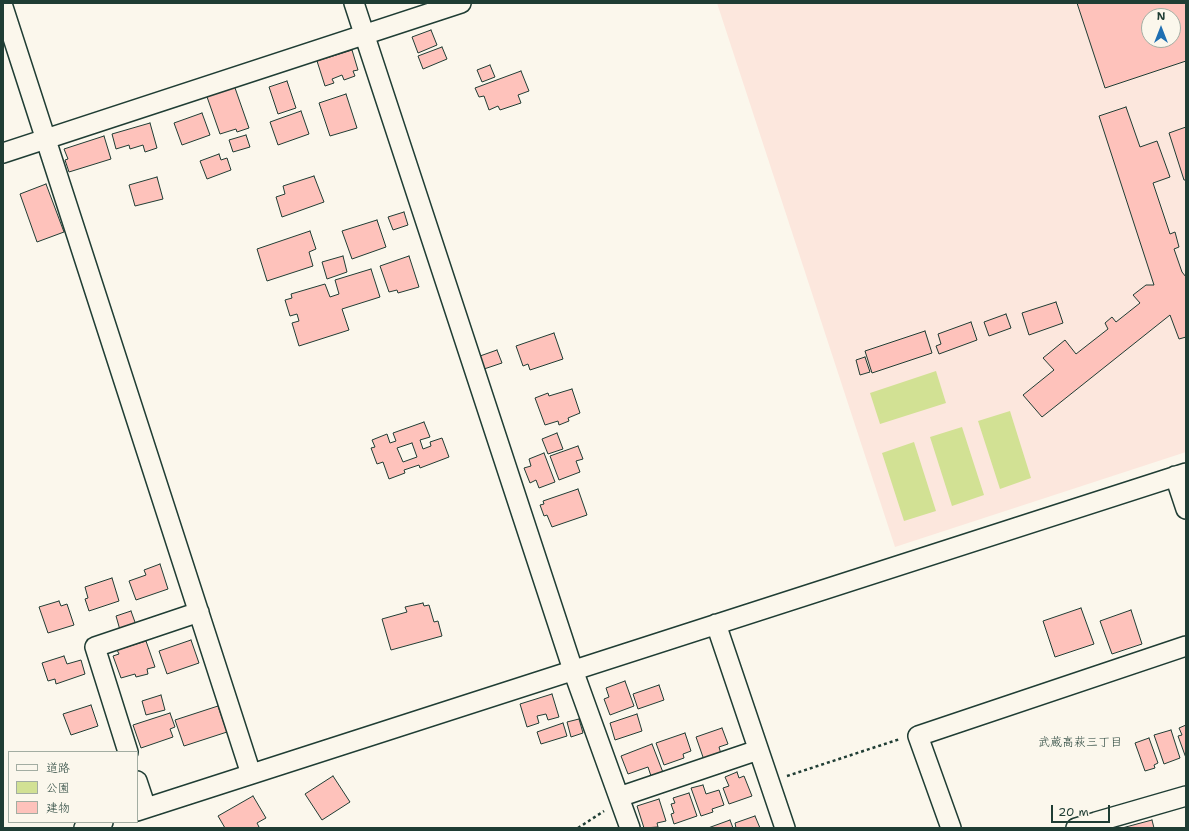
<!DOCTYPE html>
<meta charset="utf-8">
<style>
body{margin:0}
#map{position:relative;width:1189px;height:831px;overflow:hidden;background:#fbf7ec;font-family:"Shantell Sans","Klee One",sans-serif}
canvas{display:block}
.frame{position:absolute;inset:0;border:4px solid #1f3d34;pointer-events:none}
.legend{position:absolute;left:8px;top:751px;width:130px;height:72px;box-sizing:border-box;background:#fbf7ec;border:1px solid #a3ada2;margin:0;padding:5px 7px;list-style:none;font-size:12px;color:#1f3d34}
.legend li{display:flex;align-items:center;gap:8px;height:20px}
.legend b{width:20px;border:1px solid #a3ada2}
.north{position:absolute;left:1141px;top:8px;width:40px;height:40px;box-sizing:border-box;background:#fbf7ec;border:1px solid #a3ada2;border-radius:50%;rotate:0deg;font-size:11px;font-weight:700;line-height:16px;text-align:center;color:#1f3d34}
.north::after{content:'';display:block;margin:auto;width:14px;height:18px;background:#1f6fb2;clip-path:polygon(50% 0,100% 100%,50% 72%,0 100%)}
.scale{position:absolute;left:1051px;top:805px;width:59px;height:18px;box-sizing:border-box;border:2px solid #1f3d34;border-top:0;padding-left:5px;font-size:12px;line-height:14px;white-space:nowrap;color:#1f3d34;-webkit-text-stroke:3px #fbf7ec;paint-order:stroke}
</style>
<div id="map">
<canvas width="1189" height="831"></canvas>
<div class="frame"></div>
<ul class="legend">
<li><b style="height:5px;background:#fbf7ec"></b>道路</li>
<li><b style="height:11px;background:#d2e194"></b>公園</li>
<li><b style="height:11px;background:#fec2bb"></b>建物</li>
</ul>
<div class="north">N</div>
<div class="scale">20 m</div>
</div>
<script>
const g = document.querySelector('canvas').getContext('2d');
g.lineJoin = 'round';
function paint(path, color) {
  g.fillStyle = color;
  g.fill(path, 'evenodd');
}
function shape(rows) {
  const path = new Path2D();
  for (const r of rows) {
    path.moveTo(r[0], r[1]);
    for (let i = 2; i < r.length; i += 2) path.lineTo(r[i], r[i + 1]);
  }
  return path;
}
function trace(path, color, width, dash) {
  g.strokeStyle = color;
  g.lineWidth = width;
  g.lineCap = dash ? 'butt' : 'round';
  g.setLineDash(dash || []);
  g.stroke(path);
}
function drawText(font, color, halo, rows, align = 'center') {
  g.font = font + ' "Shantell Sans","Klee One",sans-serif';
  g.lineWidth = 3;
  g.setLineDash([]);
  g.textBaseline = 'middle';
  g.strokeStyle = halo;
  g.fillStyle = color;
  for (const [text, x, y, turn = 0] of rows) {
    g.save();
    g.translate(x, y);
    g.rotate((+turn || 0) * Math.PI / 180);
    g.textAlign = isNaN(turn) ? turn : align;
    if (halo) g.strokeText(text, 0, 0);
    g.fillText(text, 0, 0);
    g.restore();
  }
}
paint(shape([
 [717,3,1186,3,1186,452,895,547],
 [1149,16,1173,16,1173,40,1149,40]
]), '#fce7dd');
paint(shape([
 [936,371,946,403,880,424,870,393],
 [1010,411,1031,478,1000,489,978,421],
 [962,427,984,495,952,506,930,437],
 [914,442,936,511,904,521,882,453]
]), '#d2e194');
const building = shape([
 [1077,3,1186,3,1186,61,1105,88,1077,3],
 [1149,16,1173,16,1173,40,1149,40,1149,16],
 [431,30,437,45,418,53,412,37,431,30],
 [442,47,447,59,423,69,418,56,442,47],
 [352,50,358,70,353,71,355,76,344,80,342,75,332,79,334,83,325,86,317,61,352,50],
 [490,65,495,77,482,82,477,70,490,65],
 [521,71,529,91,518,95,521,103,500,110,498,106,489,110,484,96,479,97,475,88,521,71],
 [287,81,296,108,278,114,269,87,287,81],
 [234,85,249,128,237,132,236,129,220,134,206,94,234,85],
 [346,94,357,128,330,136,319,103,346,94],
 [1126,107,1140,147,1157,141,1170,177,1153,183,1170,234,1175,232,1179,247,1174,249,1182,272,1186,277,1186,337,1179,339,1170,315,1042,417,1023,395,1054,370,1043,358,1065,340,1076,354,1108,329,1105,323,1112,317,1116,322,1140,303,1133,295,1146,285,1154,285,1099,116,1126,107],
 [301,111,309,134,278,145,270,122,301,111],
 [202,113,210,135,182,145,174,123,202,113],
 [150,123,157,148,145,152,143,145,130,149,129,145,116,149,112,134,150,123],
 [1186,127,1186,180,1184,180,1169,133,1186,127],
 [246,135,250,147,233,152,229,140,246,135],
 [104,136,111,159,69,172,65,160,68,159,64,149,104,136],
 [219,154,221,160,227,158,231,170,207,179,200,161,219,154],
 [314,176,324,202,282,217,276,197,285,194,283,186,314,176],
 [157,177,163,199,135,206,129,185,157,177],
 [46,184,64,232,37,242,20,194,46,184],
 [404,212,408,225,393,230,388,217,404,212],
 [377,220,386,247,352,259,342,231,377,220],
 [310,231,316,249,309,252,313,266,267,281,257,249,310,231],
 [343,256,347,272,327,279,322,262,343,256],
 [409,256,419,287,398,293,397,290,389,292,380,266,409,256],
 [371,269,380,297,342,309,349,330,299,346,292,323,299,321,297,314,290,316,285,300,292,298,291,294,325,284,330,297,339,294,335,280,371,269],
 [1056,302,1063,323,1029,335,1022,313,1056,302],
 [1006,314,1011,328,989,336,984,322,1006,314],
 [971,322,977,340,939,354,936,346,941,344,938,334,971,322],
 [925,331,932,353,872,373,865,351,925,331],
 [554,333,563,359,530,370,528,364,523,366,516,346,554,333],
 [497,350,502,363,484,369,480,356,497,350],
 [865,357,870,372,860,375,856,360,865,357],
 [572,389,580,413,568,418,569,421,559,425,558,421,545,425,535,398,548,393,549,396,572,389],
 [424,422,430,437,420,440,423,449,431,446,430,442,442,438,449,457,420,468,419,465,404,470,405,473,389,479,383,462,377,464,371,448,375,447,372,440,387,434,390,443,396,441,393,433,424,422],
 [412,443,417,457,403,462,397,448,412,443],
 [557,433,563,449,548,454,542,439,557,433],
 [578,446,583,459,576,461,580,472,559,480,550,456,578,446],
 [544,453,555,482,539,488,536,480,530,483,524,468,531,466,529,459,544,453],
 [578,489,587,515,552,527,547,515,544,516,540,505,544,504,543,501,578,489],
 [160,564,168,589,136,600,129,581,146,575,144,570,160,564],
 [112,578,119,601,89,611,85,599,88,598,85,587,112,578],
 [59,601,61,606,67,604,74,625,48,633,39,607,59,601],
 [423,603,424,606,429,605,434,622,438,621,442,636,391,650,382,619,407,612,405,607,423,603],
 [1081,608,1094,644,1055,657,1043,621,1081,608],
 [1131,610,1142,644,1112,654,1100,621,1131,610],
 [131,611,136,625,120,630,116,616,131,611],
 [191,640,199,663,167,674,159,651,191,640],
 [146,641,155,667,147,669,148,674,136,677,135,674,121,678,113,656,119,654,117,650,146,641],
 [64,656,67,664,81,660,85,674,56,684,55,679,48,681,42,663,64,656],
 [625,681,634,706,610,715,604,699,609,697,606,688,625,681],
 [659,685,664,700,638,709,633,694,659,685],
 [552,694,559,717,548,720,546,714,537,716,539,723,527,727,520,704,552,694],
 [161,695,165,710,146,715,142,701,161,695],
 [91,705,98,726,71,735,63,714,91,705],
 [218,706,227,732,184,746,175,720,218,706],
 [170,713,175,727,170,729,173,737,141,748,133,725,170,713],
 [637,714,642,731,615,740,610,723,637,714],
 [579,719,583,733,571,737,567,722,579,719],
 [563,723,567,736,541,744,537,732,563,723],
 [1186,725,1186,758,1178,736,1182,735,1179,728,1186,725],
 [722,728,728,744,719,747,721,754,704,760,696,737,722,728],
 [1171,730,1180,758,1164,764,1154,735,1171,730],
 [685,733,691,751,683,754,684,758,664,765,656,743,685,733],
 [1149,738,1158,763,1154,765,1155,768,1145,771,1135,743,1149,738],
 [652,744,664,775,652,779,648,767,628,774,621,756,652,744],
 [737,772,739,778,744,776,752,796,729,804,723,788,729,786,725,777,737,772],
 [333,776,350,802,322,820,305,794,333,776],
 [703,785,706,794,719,790,724,805,712,809,713,812,701,816,691,788,703,785],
 [689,793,697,816,674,824,671,814,674,813,671,804,675,803,673,798,689,793],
 [253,796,266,818,257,823,259,827,257,828,225,828,218,816,253,796],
 [659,799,666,821,657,823,658,827,644,828,637,806,659,799],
 [755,816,760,828,736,828,735,823,755,816],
 [730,820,733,828,708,828,730,820],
 [1152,820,1154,828,1122,828,1152,820]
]);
paint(building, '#fec2bb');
trace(building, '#1f3d34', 1);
const minor = shape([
 [354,3,573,670,630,828],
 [3,7,251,774],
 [3,153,461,3],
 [1175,476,1186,509],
 [716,624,785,828],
 [128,752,95,647,199,612],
 [137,781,146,808],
 [619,797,758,750],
 [137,811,1186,473],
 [84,828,103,822],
 [951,828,918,736,1186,646],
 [1076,828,1096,822],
 [1098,828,1096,822,1186,796]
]);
trace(minor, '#1f3d34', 22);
trace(shape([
 [787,776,900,739],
 [578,828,604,811]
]), '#1f3d34', 2.5, [3, 3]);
trace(minor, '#fbf7ec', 19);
drawText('12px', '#1f3d34', '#fbf7ec', [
 ["武蔵高萩三丁目",1080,743]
]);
</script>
